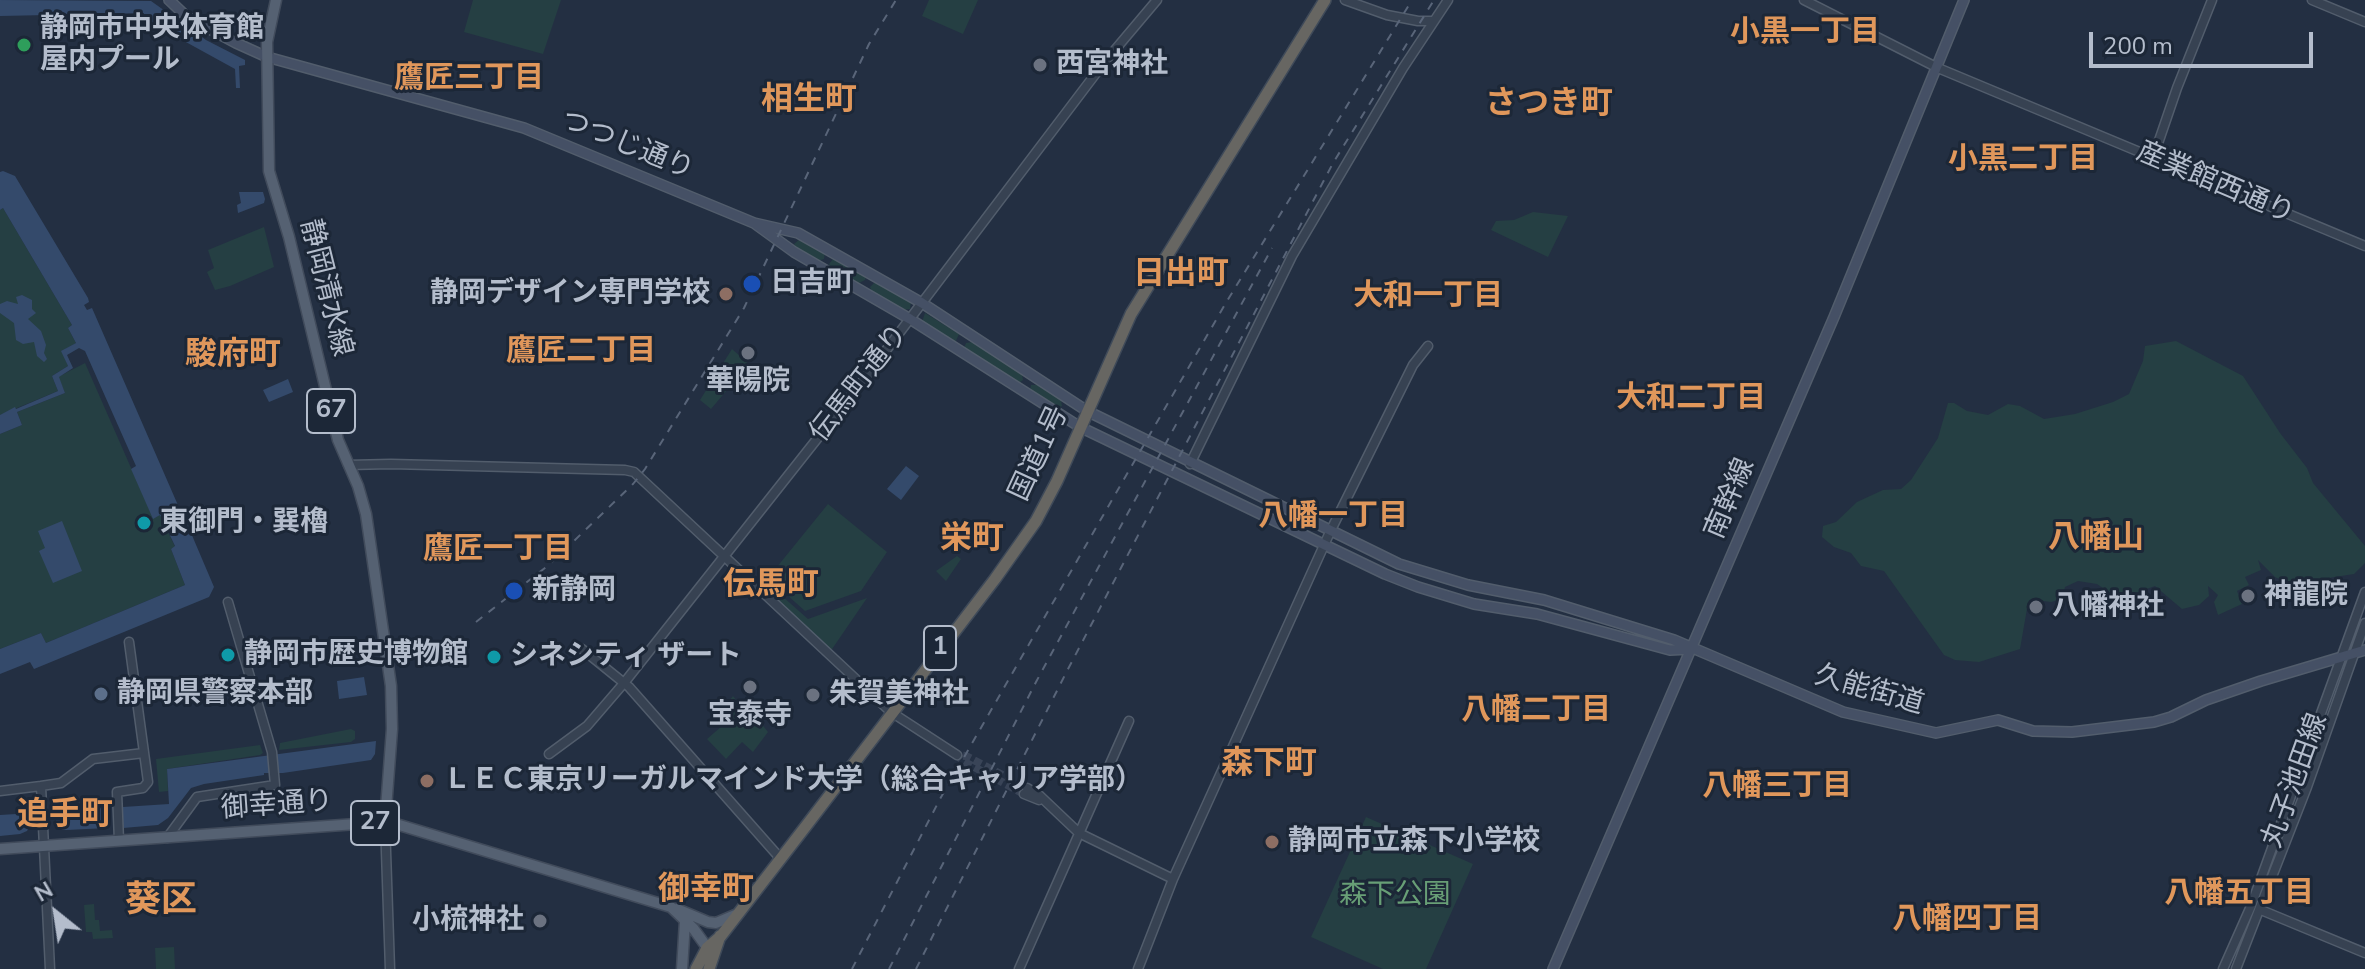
<!DOCTYPE html>
<meta charset="utf-8">
<style>
body{margin:0}
#map{position:relative;width:2365px;height:969px;overflow:hidden;background:#232f42;font-family:"Nunito Sans",sans-serif}
canvas{display:block}
.north{position:absolute;left:16px;top:873px;width:80px;height:80px;-webkit-text-stroke:6px #1c2737;paint-order:stroke;rotate:330deg;font-size:22px;font-weight:700;line-height:32px;text-align:center;color:#b4bdcc}
.north::after{content:'';display:block;margin:auto;width:28px;height:36px;background:#b4bdcc;clip-path:polygon(50% 0,100% 100%,50% 72%,0 100%)}
.scale{position:absolute;left:2089px;top:32px;width:224px;height:36px;box-sizing:border-box;border:4px solid #b4bdcc;border-top:0;padding-left:10px;font-size:24px;line-height:28px;white-space:nowrap;color:#b4bdcc;-webkit-text-stroke:6px #1c2737;paint-order:stroke}
</style>
<div id="map">
<canvas width="2365" height="969"></canvas>
<div class="north">N</div>
<div class="scale">200 m</div>
</div>
<script>
const g = document.querySelector('canvas').getContext('2d');
g.lineJoin = 'round';
function paint(path, color) {
  g.fillStyle = color;
  g.fill(path, 'evenodd');
}
function shape(rows) {
  const path = new Path2D();
  for (const r of rows) {
    path.moveTo(r[0], r[1]);
    for (let i = 2; i < r.length; i += 2) path.lineTo(r[i], r[i + 1]);
  }
  return path;
}
function trace(path, color, width, dash) {
  g.strokeStyle = color;
  g.lineWidth = width;
  g.lineCap = dash ? 'butt' : 'round';
  g.setLineDash(dash || []);
  g.stroke(path);
}
function drawText(font, color, halo, rows, align = 'center') {
  g.font = font + ' "Nunito Sans","Noto Sans JP",sans-serif';
  g.lineWidth = 6;
  g.setLineDash([]);
  g.textBaseline = 'middle';
  g.strokeStyle = halo;
  g.fillStyle = color;
  for (const [text, x, y, turn = 0] of rows) {
    g.save();
    g.translate(x, y);
    g.rotate((+turn || 0) * Math.PI / 180);
    g.textAlign = isNaN(turn) ? turn : align;
    if (halo) g.strokeText(text, 0, 0);
    g.fillText(text, 0, 0);
    g.restore();
  }
}
paint(shape([
 [473,0,561,0,543,54,464,32],
 [929,0,978,0,963,34,922,16],
 [3,208,72,325,68,328,76,343,62,351,68,366,52,376,58,391,0,415,0,210],
 [1533,212,1568,216,1548,257,1491,230,1496,221,1514,220],
 [264,227,274,267,230,286,215,290,207,272,214,268,208,250],
 [800,239,825,252,824,259,818,261,796,249,794,244],
 [834,258,866,277,865,280,859,283,831,268,829,264],
 [876,281,911,301,910,309,902,310,872,292,870,287],
 [925,313,959,334,955,343,922,322],
 [2176,341,2243,376,2280,433,2307,468,2313,483,2365,546,2365,563,2354,574,2290,584,2275,577,2258,560,2261,570,2245,577,2249,585,2237,591,2242,604,2218,615,2214,602,2218,595,2208,586,2209,596,2199,605,2182,609,2155,586,2119,599,2097,584,2078,581,2065,587,2062,599,2051,602,2036,600,2028,603,2020,649,1979,662,1955,660,1944,655,1884,571,1861,566,1851,553,1834,547,1822,537,1823,526,1836,522,1857,502,1883,490,1901,489,1911,480,1938,438,1948,403,1954,403,1967,411,1988,415,2008,404,2020,406,2044,419,2075,414,2113,402,2129,394,2143,361,2145,346],
 [972,342,1022,374,1023,380,1019,383,964,348,966,343],
 [732,349,749,364,711,409,700,400],
 [85,363,153,518,160,515,175,547,171,549,185,585,46,643,41,633,0,649,0,434,22,425,17,412,65,393,58,377],
 [1031,385,1037,385,1061,400,1062,406,1058,408,1030,391],
 [828,504,887,552,861,591,805,611,768,578],
 [957,556,961,559,946,581,936,571],
 [764,580,808,619,867,598,828,655,758,587],
 [733,696,751,718,756,717,768,732,753,752,742,742,726,759,707,739,722,726,722,722,717,716],
 [351,729,355,731,355,739,351,742,279,750,280,743],
 [260,745,263,753,260,755,167,769,168,791,159,792,156,759],
 [1366,817,1473,864,1426,969,1383,969,1311,937],
 [94,904,95,920,99,920,100,931,112,930,113,938,93,939,92,932,86,932,84,905],
 [174,947,175,969,156,969,155,948]
]), '#253f43');
paint(shape([
 [0,0,151,1,206,40,245,60,245,65,239,66,240,88,236,88,235,69,144,19,144,13,0,16],
 [3,171,15,176,88,298,89,302,84,305,87,310,92,308,184,519,174,525,185,536,191,533,214,587,209,597,34,669,30,662,0,674,0,649,41,633,46,643,185,585,171,549,175,546,160,515,153,519,131,469,136,466,85,351,79,348,67,355,73,368,59,377,65,393,17,412,22,425,0,434,0,415,15,407,16,409,58,391,52,376,68,366,61,351,76,343,68,328,72,325,3,208,0,210,0,172],
 [239,192,263,192,265,199,264,203,238,213,237,205,241,203],
 [22,295,32,300,32,309,36,313,28,319,41,331,46,345,44,353,47,359,44,362,37,356,34,342,23,344,16,340,14,323,0,313,0,304,7,301,18,304,16,297],
 [288,379,293,392,269,402,263,390],
 [906,466,919,476,901,500,887,489],
 [306,506,313,518,289,532,282,520],
 [62,521,82,571,53,583,39,551,45,548,38,531],
 [364,677,367,695,339,699,337,681],
 [376,741,375,754,371,760,283,773,264,773,264,775,204,784,191,788,168,818,158,825,123,828,123,807,169,804,167,769],
 [105,808,107,828,67,830,62,830,56,821,55,811],
 [32,813,32,822,27,831,20,834,0,836,0,815]
]), '#344a6b');
trace(shape([
 [1024,794,963,761,957,755,966,756,1027,788]
]), '#394457', 8, [8, 4]);
const tertiary = shape([
 [1345,0,1387,15,1418,21,1434,21],
 [1804,0,1938,68,2365,246],
 [2312,0,2365,22],
 [2153,158,2177,88,2212,0],
 [1190,464,1292,256,1403,68,1448,0],
 [348,465,391,464,625,470,634,472,891,712,957,755],
 [582,649,629,687,780,858],
 [549,754,587,726,624,683,862,382,1103,64,1157,0],
 [41,786,61,783,93,759,144,753],
 [1027,788,1040,796,1079,833,1173,879],
 [0,791,41,786,50,969],
 [1024,794,1039,800],
 [385,822,390,969],
 [167,838,197,797,275,785,272,752,228,602],
 [119,841,117,792,143,788,148,782,129,642],
 [2261,910,2365,953],
 [1019,969,1129,721],
 [1138,969,1173,879,1330,532,1413,365,1428,346],
 [2223,969,2251,906,2365,592],
 [2236,969,2307,787,2365,623]
]);
const secondary = shape([
 [169,0,187,17,236,43,267,57,524,128,754,223,794,252,910,319,1080,427,1385,574,1418,587,1474,604,1537,614,1670,650,1690,649],
 [754,223,798,233,922,303,1087,411,1399,564,1468,585,1544,600,1674,640,1843,712,1936,733,1998,720,2033,731,2072,732,2154,722,2171,717,2206,700,2261,681,2365,650],
 [1553,969,1834,317,1964,0]
]);
const primary = shape([
 [276,0,267,42,269,171,289,237,338,440,358,486,366,514,391,686,392,729,385,822],
 [0,849,385,822,396,824,671,907,693,928,711,953],
 [677,909,708,922,716,923,735,915],
 [682,969,685,921]
]);
const trunk = shape([
 [696,969,707,948,721,936,806,826,995,579,1036,521,1057,481,1131,314,1325,0],
 [709,969,720,936]
]);
trace(tertiary, '#525d6c', 11);
trace(secondary, '#525d6c', 12);
trace(primary, '#414b5b', 13);
trace(trunk, '#3f4a59', 14);
trace(tertiary, '#374252', 8);
trace(secondary, '#455065', 9);
trace(primary, '#556172', 10);
trace(trunk, '#676662', 11);
trace(shape([
 [476,622,550,564,633,484,645,469,744,308,869,44,896,0],
 [852,969,940,799,1116,493,1227,301,1412,0],
 [889,969,1036,682,1272,248],
 [916,969,1067,671,1333,163,1434,0]
]), '#596579', 2, [8, 8]);
for (const [x, y, r, color] of [
 [24,45,8,"#2e9e5b"],
 [1040,65,8,"#6b7280"],
 [752,284,10,"#1a4fb4"],
 [726,294,8,"#8d6e63"],
 [748,353,8,"#6b7280"],
 [144,523,8,"#0f9aa8"],
 [514,591,10,"#1a4fb4"],
 [2248,596,8,"#6b7280"],
 [2036,607,8,"#6b7280"],
 [228,655,8,"#0f9aa8"],
 [494,657,8,"#0f9aa8"],
 [750,687,8,"#6b7280"],
 [101,694,8,"#5c6f8a"],
 [813,695,8,"#6b7280"],
 [427,781,8,"#8d6e63"],
 [1272,842,8,"#8d6e63"],
 [540,921,8,"#6b7280"]
]) {
  const dot = new Path2D();
  dot.arc(x, y, r, 0, 2 * Math.PI);
  g.fillStyle = color;
  g.fill(dot);
  trace(dot, '#1c2737', 3);
}
for (const [x, y, w] of [
 [331,411,48],
 [940,648,32],
 [375,823,48]
]) {
  const box = new Path2D();
  box.roundRect(x - w / 2, y - 22, w, 44, 6);
  g.fillStyle = '#1c2737';
  g.fill(box);
  trace(box, '#b4bdcc', 2);
}
drawText('bold 26px', '#b4bdcc', null, [
 ["67",331,411],
 ["1",940,648],
 ["27",375,823]
]);
drawText('bold 28px', '#b4bdcc', '#1c2737', [
 ["静岡市中央体育館",40,29],
 ["屋内プール",40,61],
 ["西宮神社",1056,65],
 ["日吉町",770,284],
 ["静岡デザイン専門学校",710,294,"right"],
 ["華陽院",748,382,"center"],
 ["東御門・巽櫓",160,523],
 ["新静岡",532,591],
 ["神龍院",2264,596],
 ["八幡神社",2052,607],
 ["静岡市歴史博物館",244,655],
 ["シネシティ ザート",510,657],
 ["静岡県警察本部",117,694],
 ["朱賀美神社",829,695],
 ["宝泰寺",750,716,"center"],
 ["ＬＥＣ東京リーガルマインド大学（総合キャリア学部）",443,781],
 ["静岡市立森下小学校",1288,842],
 ["小梳神社",524,921,"right"]
], 'left');
drawText('28px', '#b4bdcc', '#1c2737', [
 ["つつじ通り",627,146,22],
 ["産業館西通り",2215,184,23],
 ["静岡清水線",325,288,76],
 ["伝馬町通り",860,384,-52],
 ["国道1号",1040,454,-65],
 ["南幹線",1731,499,-67],
 ["久能街道",1869,691,16],
 ["丸子池田線",2296,781,-70],
 ["御幸通り",277,806,-4]
]);
drawText('28px', '#689f76', '#1c2737', [
 ["森下公園",1395,896]
]);
drawText('bold 30px', '#e0975b', '#1c2737', [
 ["小黒一丁目",1805,34],
 ["鷹匠三丁目",469,80],
 ["小黒二丁目",2023,161],
 ["大和一丁目",1428,298],
 ["鷹匠二丁目",581,353],
 ["大和二丁目",1691,400],
 ["八幡一丁目",1333,518],
 ["鷹匠一丁目",498,551],
 ["八幡二丁目",1536,712],
 ["八幡三丁目",1777,788],
 ["八幡五丁目",2239,895],
 ["八幡四丁目",1967,921]
]);
drawText('bold 32px', '#e0975b', '#1c2737', [
 ["相生町",809,101],
 ["さつき町",1549,105],
 ["日出町",1181,275],
 ["駿府町",233,356],
 ["八幡山",2096,539],
 ["栄町",972,540],
 ["伝馬町",771,586],
 ["森下町",1269,765],
 ["追手町",65,816],
 ["御幸町",706,891]
]);
drawText('bold 36px', '#e0975b', '#1c2737', [
 ["葵区",161,902]
]);
</script>
